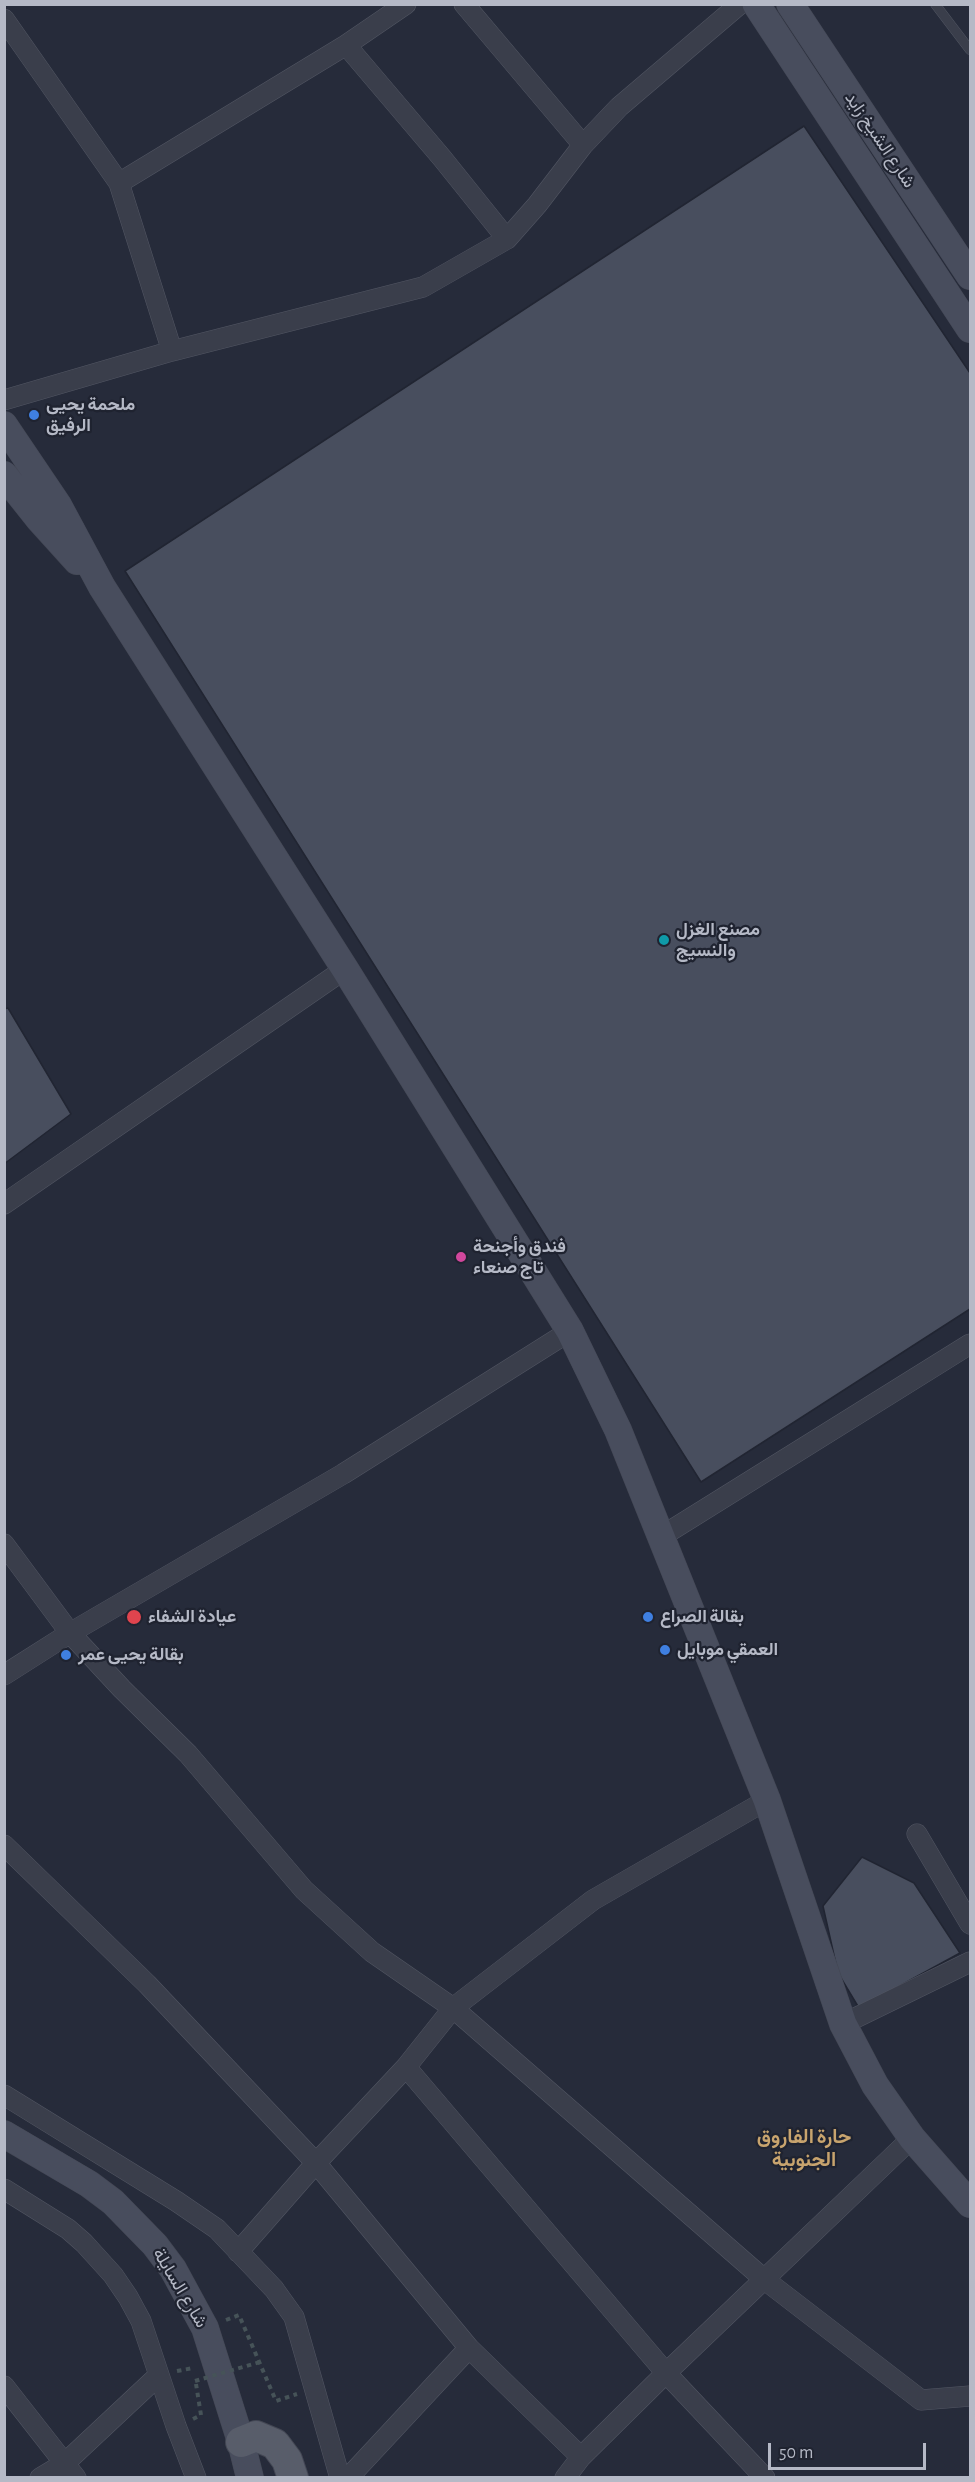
<!DOCTYPE html>
<meta charset="utf-8">
<style>
body{margin:0}
#map{position:relative;width:975px;height:2482px;overflow:hidden;background:#262b3a;font-family:"Alegreya Sans",sans-serif}
canvas{display:block}
.frame{position:absolute;inset:0;border:6px solid #b5b9c6;pointer-events:none}
.scale{position:absolute;left:768px;top:2443px;width:158px;height:27px;box-sizing:border-box;border:3px solid #b5b9c6;border-top:0;padding-left:8px;font-size:18px;line-height:21px;white-space:nowrap;color:#b5b9c6;-webkit-text-stroke:4px #1f2330;paint-order:stroke}
</style>
<div id="map">
<canvas width="975" height="2482"></canvas>
<div class="frame"></div>
<div class="scale">50 m</div>
</div>
<script>
const g = document.querySelector('canvas').getContext('2d');
g.lineJoin = 'round';
function paint(path, color) {
  g.fillStyle = color;
  g.fill(path, 'evenodd');
}
function shape(rows) {
  const path = new Path2D();
  for (const r of rows) {
    path.moveTo(r[0], r[1]);
    for (let i = 2; i < r.length; i += 2) path.lineTo(r[i], r[i + 1]);
  }
  return path;
}
function trace(path, color, width, dash) {
  g.strokeStyle = color;
  g.lineWidth = width;
  g.lineCap = dash ? 'butt' : 'round';
  g.setLineDash(dash || []);
  g.stroke(path);
}
function drawText(font, color, halo, rows, align = 'center') {
  g.font = font + ' "Alegreya Sans",Vazirmatn,sans-serif';
  g.lineWidth = 4.5;
  g.setLineDash([]);
  g.textBaseline = 'middle';
  g.strokeStyle = halo;
  g.fillStyle = color;
  for (const [text, x, y, turn = 0] of rows) {
    g.save();
    g.translate(x, y);
    g.rotate((+turn || 0) * Math.PI / 180);
    g.textAlign = isNaN(turn) ? turn : align;
    if (halo) g.strokeText(text, 0, 0);
    g.fillText(text, 0, 0);
    g.restore();
  }
}
const building = shape([
 [804,126,970,373,970,1309,701,1482,125,571,804,126],
 [8,1008,71,1114,4,1164,4,1009,8,1008],
 [862,1857,914,1883,960,1953,859,2008,838,1973,823,1906,862,1857]
]);
paint(building, '#484e5e');
trace(building, '#212532', 1.5);
const lane = shape([
 [935,4,970,50]
]);
const street = shape([
 [464,4,583,145],
 [4,19,119,183,346,45,406,4],
 [346,45,442,158,507,239],
 [119,183,172,351],
 [4,400,172,351,423,287,507,239,537,205,583,145,619,107,740,4],
 [4,1204,345,969],
 [662,1536,970,1344],
 [4,1544,70,1633,122,1689,188,1754,304,1890,372,1952,453,2008,765,2280,921,2400,970,2396],
 [4,1675,70,1633,343,1474,570,1331],
 [917,1834,970,1924],
 [4,1845,147,1984,316,2163,469,2348,581,2457],
 [843,2024,970,1962],
 [406,2067,666,2373,765,2478],
 [4,2095,176,2201,217,2229,274,2289,294,2317,340,2478],
 [4,2189,68,2229,84,2243,113,2275,128,2297,141,2321,176,2426,196,2478],
 [238,2252,316,2163,406,2067,453,2008,593,1900,767,1800],
 [4,2386,76,2478],
 [40,2478,65,2463,158,2376],
 [348,2478,469,2348],
 [565,2478,581,2457,666,2373,912,2138]
]);
const secondary = shape([
 [756,4,970,329],
 [790,4,970,276],
 [4,425,58,505,102,587,345,969,570,1331,618,1430,767,1800,843,2024,875,2085,912,2138,970,2204],
 [4,475,39,519,77,561],
 [4,2134,89,2184,113,2202,155,2245,173,2269,205,2328,241,2442,250,2478]
]);
const primary = shape([
 [241,2442,256,2436,275,2444,287,2460,293,2478]
]);
trace(lane, '#525663', 10);
trace(street, '#525663', 21);
trace(secondary, '#434754', 28);
trace(primary, '#434754', 32);
trace(shape([
 [226,2320,239,2315,276,2401,297,2394],
 [177,2371,193,2368],
 [193,2419,201,2415,196,2384]
]), '#465358', 4, [4.5, 4.5]);
trace(lane, '#3a3e4b', 9);
trace(street, '#3a3e4b', 20);
trace(secondary, '#484d5d', 27);
trace(primary, '#585d6a', 30);
trace(shape([
 [195,2381,260,2362]
]), '#465358', 4, [4.5, 4.5]);
for (const [x, y, r, color] of [
 [34,415,6,"#3f7fe0"],
 [664,940,6,"#0f9aa8"],
 [461,1257,6,"#d1479c"],
 [134,1617,8,"#e0444e"],
 [648,1617,6,"#3f7fe0"],
 [665,1650,6,"#3f7fe0"],
 [66,1655,6,"#3f7fe0"]
]) {
  const dot = new Path2D();
  dot.arc(x, y, r, 0, 2 * Math.PI);
  g.fillStyle = color;
  g.fill(dot);
  trace(dot, '#1f2330', 2);
}
drawText('18px', '#b5b9c6', '#1f2330', [
 ["شارع الشيخ زايد",880,140,56],
 ["شارع السايلة",180,2288,59]
]);
drawText('bold 18px', '#b5b9c6', '#1f2330', [
 ["ملحمة يحيى",46,405],
 ["الرفيق",46,426],
 ["مصنع الغزل",676,930],
 ["والنسيج",676,951],
 ["فندق وأجنحة",473,1247],
 ["تاج صنعاء",473,1268],
 ["عيادة الشفاء",148,1617],
 ["بقالة الصراع",660,1617],
 ["العمقي موبايل",677,1650],
 ["بقالة يحيى عمر",78,1655]
], 'left');
drawText('bold 20px', '#c8a46e', '#1f2330', [
 ["حارة الفاروق",804,2137],
 ["الجنوبية",804,2160]
]);
</script>
